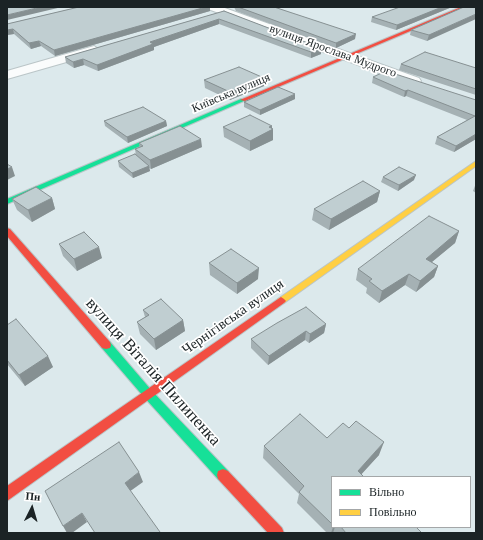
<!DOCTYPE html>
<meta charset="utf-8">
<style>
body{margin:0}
#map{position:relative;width:483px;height:540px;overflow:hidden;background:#dce9ec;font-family:"Libre Baskerville",serif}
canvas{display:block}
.frame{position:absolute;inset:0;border:8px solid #1b2325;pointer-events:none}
.legend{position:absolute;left:331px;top:476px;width:140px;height:52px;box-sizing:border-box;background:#fff;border:1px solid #a4a7a8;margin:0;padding:5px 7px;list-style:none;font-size:12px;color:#1b2325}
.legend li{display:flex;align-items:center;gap:8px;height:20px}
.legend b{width:20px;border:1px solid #a4a7a8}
.north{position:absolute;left:12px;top:488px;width:40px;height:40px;-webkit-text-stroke:3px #fff;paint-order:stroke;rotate:5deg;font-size:11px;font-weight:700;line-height:16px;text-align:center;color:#1b2325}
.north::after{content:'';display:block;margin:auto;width:14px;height:18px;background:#1b2325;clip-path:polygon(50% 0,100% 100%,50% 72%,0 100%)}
</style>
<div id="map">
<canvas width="483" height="540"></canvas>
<div class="frame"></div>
<ul class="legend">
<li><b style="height:5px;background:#16e098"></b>Вільно</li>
<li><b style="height:5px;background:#ffcf43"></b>Повільно</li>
</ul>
<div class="north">Пн</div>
</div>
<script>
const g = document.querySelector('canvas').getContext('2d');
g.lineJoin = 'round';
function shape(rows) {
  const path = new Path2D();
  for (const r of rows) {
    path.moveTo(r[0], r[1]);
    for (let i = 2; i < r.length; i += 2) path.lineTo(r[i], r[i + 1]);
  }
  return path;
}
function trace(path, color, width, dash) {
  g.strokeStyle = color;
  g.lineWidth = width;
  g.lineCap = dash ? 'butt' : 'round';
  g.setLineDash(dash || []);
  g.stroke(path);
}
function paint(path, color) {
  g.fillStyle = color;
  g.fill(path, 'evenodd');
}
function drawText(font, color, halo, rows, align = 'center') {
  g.font = font + ' "Libre Baskerville",serif';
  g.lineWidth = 3.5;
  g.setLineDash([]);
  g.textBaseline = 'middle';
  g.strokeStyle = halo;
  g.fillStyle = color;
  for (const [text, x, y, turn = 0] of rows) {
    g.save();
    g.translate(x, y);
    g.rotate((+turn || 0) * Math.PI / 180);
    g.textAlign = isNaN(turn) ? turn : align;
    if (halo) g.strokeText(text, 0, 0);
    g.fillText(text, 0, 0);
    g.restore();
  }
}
const street = shape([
 [207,7,222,7,419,78,421,81,419,84,409,84,208,9,207,7],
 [94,46,100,50,98,53,7,79,7,71,94,46]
]);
const fast = shape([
 [241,99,246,100,7,204,7,199,241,99],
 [106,341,110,342,152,391,228,471,229,475,228,479,223,481,218,479,144,397,102,348,101,345,102,342,106,341]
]);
const slow = shape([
 [476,161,476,166,284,303,278,303,276,301,278,299,476,161]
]);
const jam = shape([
 [461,7,467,7,245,101,240,100,461,7],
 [7,228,10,229,110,342,111,345,110,348,106,349,102,348,7,236,7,228],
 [281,297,284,299,286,301,284,303,7,501,7,486,281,297],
 [223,469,228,471,282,528,284,533,268,533,218,479,217,475,218,471,223,469]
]);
trace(street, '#bac5c7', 2);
trace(fast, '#bac5c7', 2);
trace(slow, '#bac5c7', 2);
trace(jam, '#bac5c7', 2);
paint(street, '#fafcfc');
paint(fast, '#16e098');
paint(slow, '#ffcf43');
paint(jam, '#f24e42');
paint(shape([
 [79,7,210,7,210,11,55,56,41,46,31,49,14,34,7,35,7,24],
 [234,7,281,7,278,8,355,39,336,48,236,11],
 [452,7,396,30,371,22,372,17],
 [464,7,427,41,410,35,411,30],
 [224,11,321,48,321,54,311,58,219,24,154,47,154,50,98,71,84,65,74,68,66,63,65,57],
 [401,64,476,68,476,95,399,70],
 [373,77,476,100,476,139,454,152,435,144,437,137,467,120,406,96,404,97,372,83],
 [204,80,264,86,230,100,205,88],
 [295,99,260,115,244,107,244,102],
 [129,113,166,121,167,126,128,143,105,126,104,121],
 [272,126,272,129,273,129,273,140,250,151,224,137,223,127],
 [139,143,202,147,151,169,149,168,150,171,133,178,119,167,118,161,136,156,135,149,140,148],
 [383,177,414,180,398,191,381,182],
 [476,183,476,193,473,191],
 [380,191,377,202,329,230,312,220,314,209],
 [52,198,55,209,32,222,17,210,12,199],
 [459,231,455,243,432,262,438,266,434,277,416,292,405,285,379,303,366,293,367,288,356,280,358,269],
 [59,244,102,258,77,271,63,256],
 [209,263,258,279,237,294,210,275],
 [143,310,183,320,185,331,156,350,140,334,137,322,145,317],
 [326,324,324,333,309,343,305,340,268,365,251,348,251,339],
 [7,325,53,367,25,386,7,364],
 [264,446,379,455,361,474,332,477,332,527,416,527,422,533,327,533,297,503,299,494,263,458]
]), '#a5b1b4');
paint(shape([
 [41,7,62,7,7,20,7,15],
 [206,7,210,7,210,11,55,56,54,50],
 [442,7,452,7,396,30,397,25],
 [476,14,476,19,427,41,429,35],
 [219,19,219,24,154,47,154,50,98,71,97,65,150,42],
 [13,29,14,34,7,35,7,30],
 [356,34,355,39,336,48,336,43],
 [39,41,41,46,31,49,29,43],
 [321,48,321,54,311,58,311,52],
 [83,59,84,65,74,68,73,62],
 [264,78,264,86,230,100,230,92],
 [408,90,406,96,404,97,405,91],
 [295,94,295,99,260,115,260,110],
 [166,121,167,126,128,143,127,137],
 [272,126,272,130,273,129,273,140,250,151,250,141],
 [476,134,476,139,454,152,456,146],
 [201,139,202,147,151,169,150,160],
 [149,166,150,171,133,178,132,173],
 [12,167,15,176,7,180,7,169],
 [416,175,414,180,398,191,399,185],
 [380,191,377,202,329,230,331,219],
 [52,198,55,209,32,222,28,210],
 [459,231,455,243,422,270,426,259],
 [99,247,102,258,77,271,74,259],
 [438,266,434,277,416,292,420,281],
 [259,268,258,279,237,294,237,283],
 [409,274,405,285,379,303,382,291],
 [183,320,185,331,156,350,154,339],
 [326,324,324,333,309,343,310,334],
 [306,331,305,340,268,365,269,356],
 [48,356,53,367,25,386,19,375],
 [384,442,379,455,359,477,358,471],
 [139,472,143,482,129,492,125,483],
 [82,513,87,522,72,533,67,533,63,526],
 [333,527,335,527,333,533,331,533]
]), '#869092');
const building = shape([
 [7,7,41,7,7,15,7,7],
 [79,7,206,7,54,50,39,41,29,43,13,29,7,30,7,24,79,7],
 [238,7,274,7,356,34,336,43,238,7],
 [400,7,442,7,397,25,372,17,400,7],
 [464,7,476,7,476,14,429,35,411,30,464,7],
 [224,11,321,48,311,52,219,19,150,42,153,44,97,65,83,59,73,62,65,57,224,11],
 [425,52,476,68,476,89,401,64,425,52],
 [239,67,264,78,230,92,204,80,239,67],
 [386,71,476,100,476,134,456,146,437,137,475,116,408,90,405,91,373,77,386,71],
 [278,87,295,94,260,110,244,102,278,87],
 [143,107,166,121,127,137,104,121,143,107],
 [250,115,272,126,269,127,273,129,250,141,223,127,250,115],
 [180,126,201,139,150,160,135,149,143,146,139,143,180,126],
 [135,154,149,166,132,173,118,161,135,154],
 [7,164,12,167,7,169,7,164],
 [399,167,416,175,399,185,383,177,399,167],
 [363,181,380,191,331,219,314,209,363,181],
 [36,187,52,198,28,210,12,199,36,187],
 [429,216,459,231,426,259,438,266,420,281,409,274,382,291,369,281,372,279,358,269,429,216],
 [84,232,99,247,74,259,59,244,84,232],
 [231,249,259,268,237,283,209,263,231,249],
 [161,299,183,320,154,339,137,322,149,315,143,310,161,299],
 [306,307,326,324,310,334,306,331,269,356,251,339,277,323,306,307],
 [16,319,48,356,19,375,7,360,7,325,16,319],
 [300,414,327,438,343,423,349,428,356,421,384,442,358,471,364,477,332,477,332,524,299,492,304,486,264,446,300,414],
 [119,442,139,472,125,483,160,532,159,533,95,533,82,513,63,526,45,491,119,442],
 [341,527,416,527,422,533,346,533,341,527]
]);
paint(building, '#c0ced1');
trace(building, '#869092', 1);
drawText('12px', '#1b2325', '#fff', [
 ["вулиця Ярослава Мудрого",333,51,20],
 ["Київська вулиця",231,93,-23]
]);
drawText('14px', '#1b2325', '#fff', [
 ["Чернігівська вулиця",233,317,-35]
]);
drawText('17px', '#1b2325', '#fff', [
 ["вулиця Віталія Пилипенка",153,372,48]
]);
</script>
